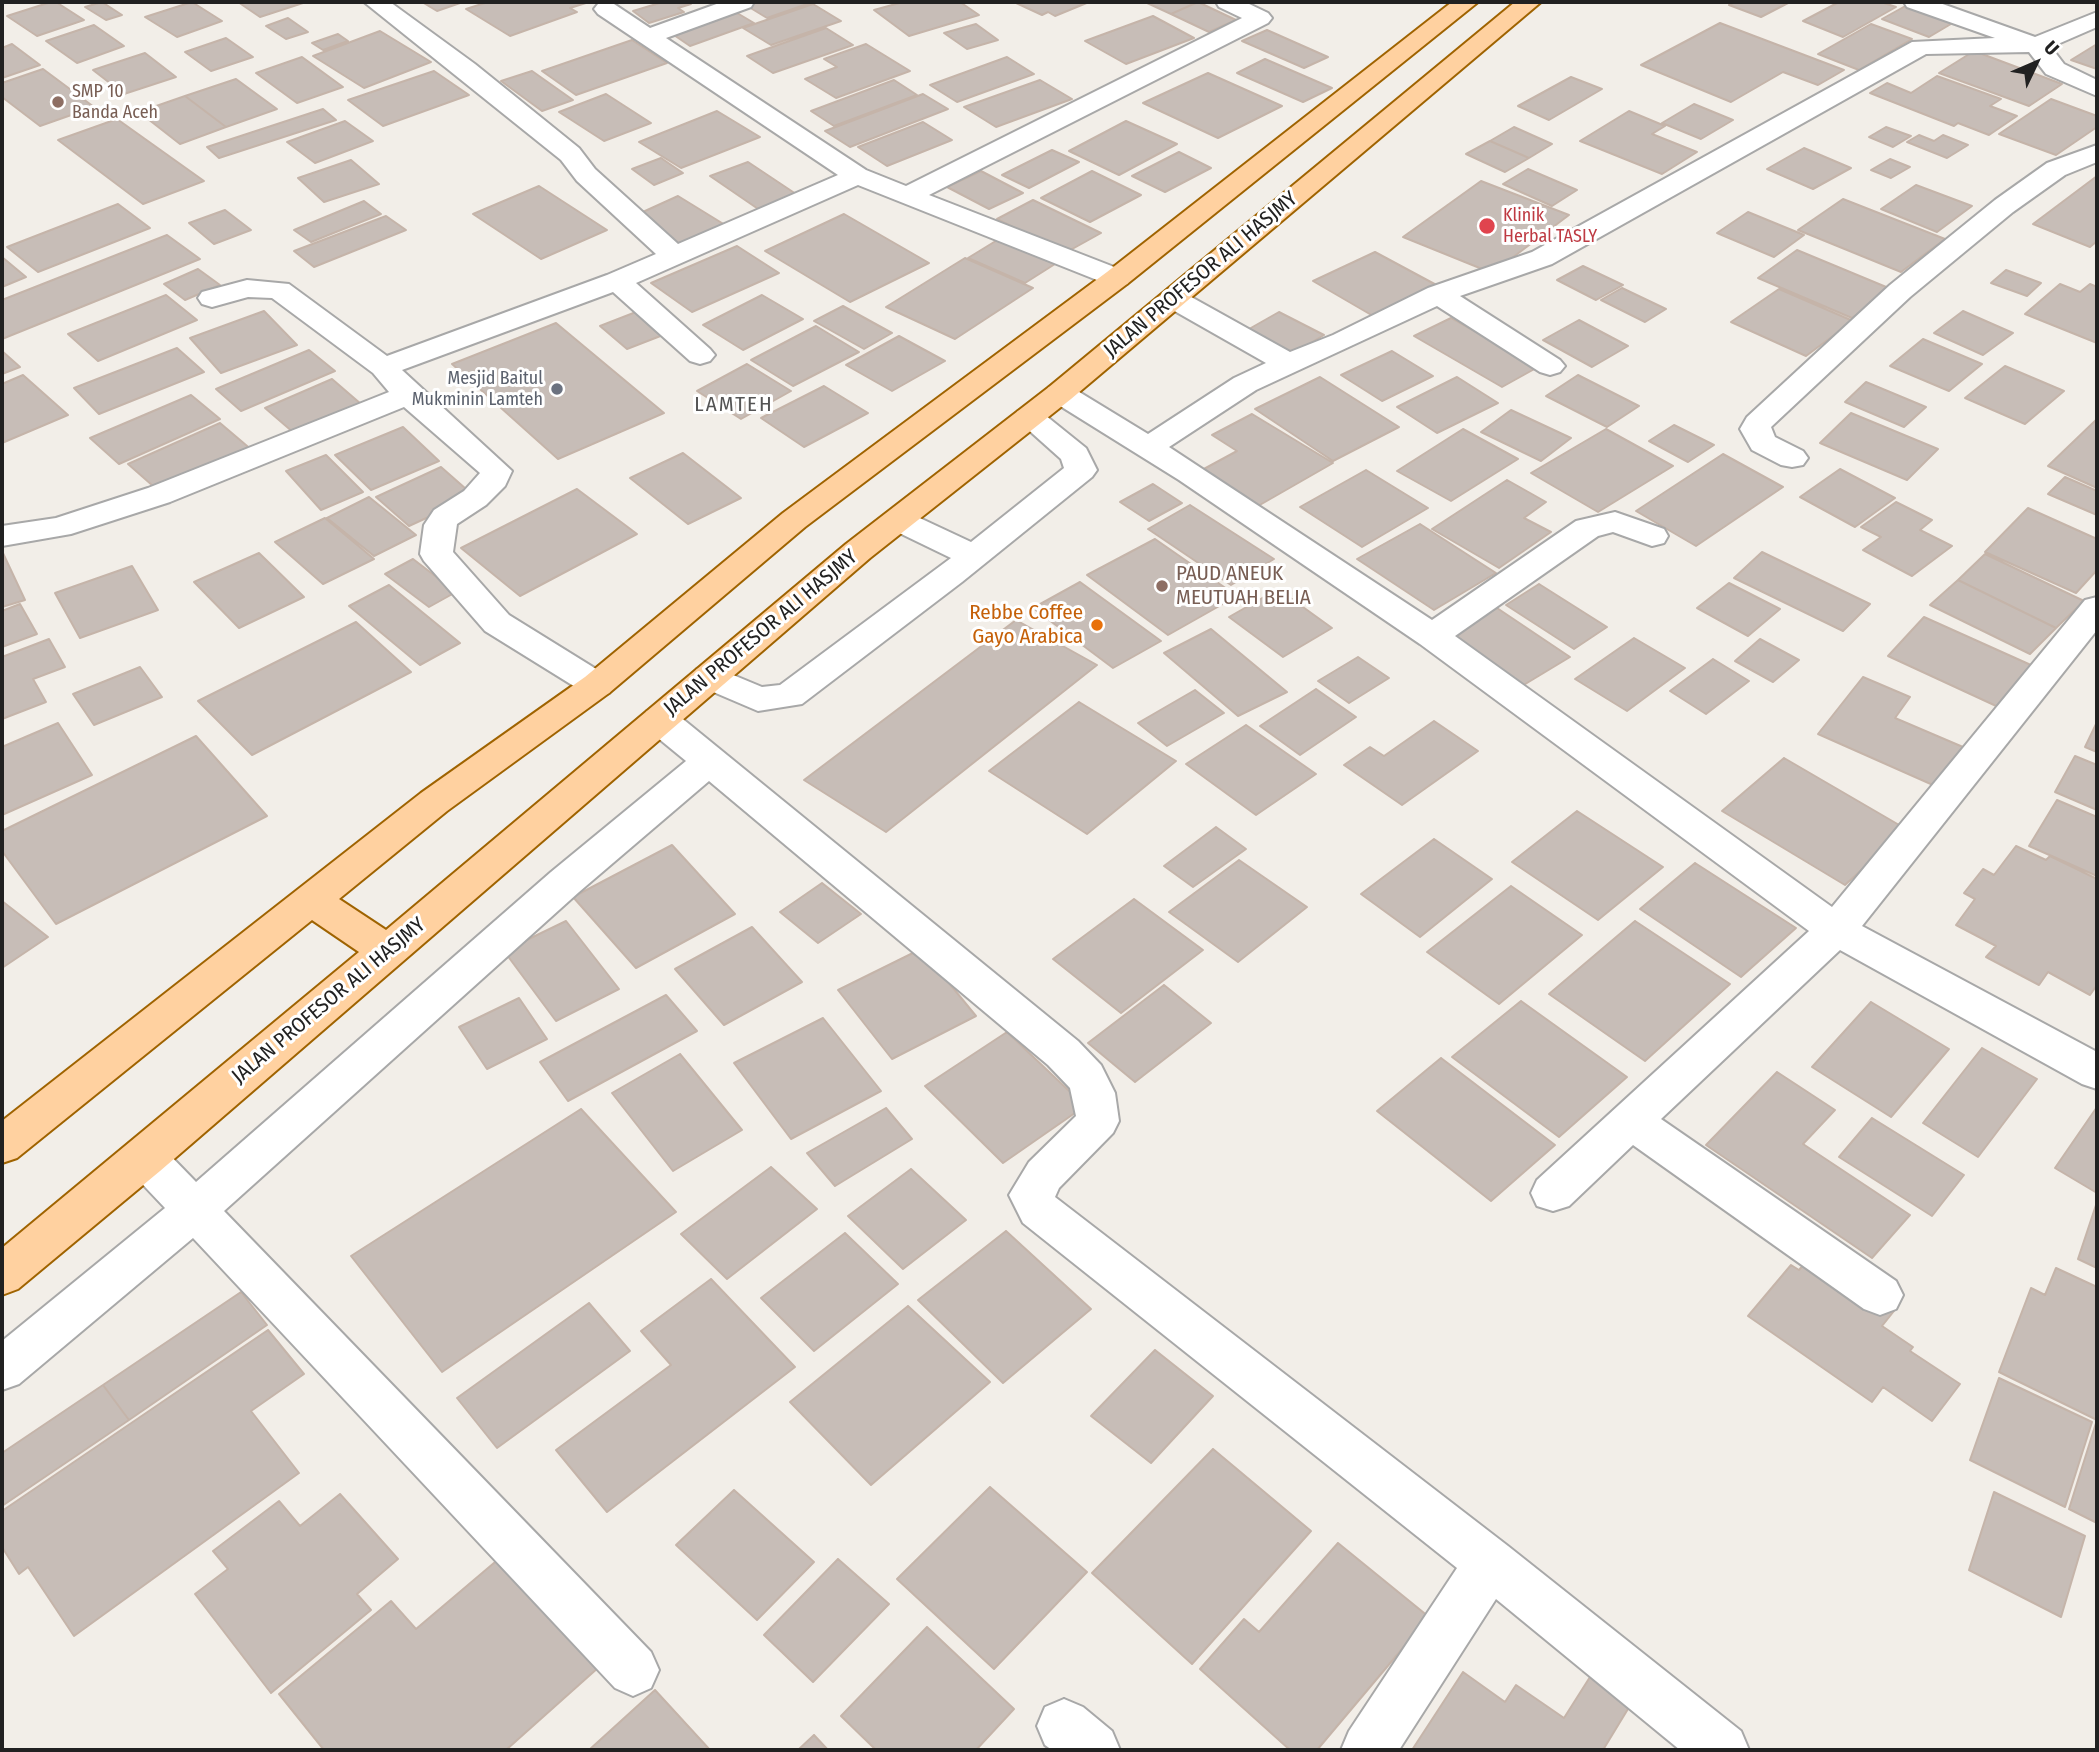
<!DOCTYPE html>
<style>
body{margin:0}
#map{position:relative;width:2099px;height:1752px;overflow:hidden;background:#f2eee8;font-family:"Fira Sans Condensed",sans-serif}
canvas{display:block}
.frame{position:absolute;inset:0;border:4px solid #212121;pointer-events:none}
.north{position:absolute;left:2001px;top:28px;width:70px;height:70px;-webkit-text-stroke:5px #fff;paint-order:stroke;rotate:46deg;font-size:19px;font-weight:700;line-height:28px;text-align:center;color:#212121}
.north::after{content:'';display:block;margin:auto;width:24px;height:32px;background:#212121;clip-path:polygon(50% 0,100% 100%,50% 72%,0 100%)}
</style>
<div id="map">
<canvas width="2099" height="1752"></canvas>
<div class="frame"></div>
<div class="north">U</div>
</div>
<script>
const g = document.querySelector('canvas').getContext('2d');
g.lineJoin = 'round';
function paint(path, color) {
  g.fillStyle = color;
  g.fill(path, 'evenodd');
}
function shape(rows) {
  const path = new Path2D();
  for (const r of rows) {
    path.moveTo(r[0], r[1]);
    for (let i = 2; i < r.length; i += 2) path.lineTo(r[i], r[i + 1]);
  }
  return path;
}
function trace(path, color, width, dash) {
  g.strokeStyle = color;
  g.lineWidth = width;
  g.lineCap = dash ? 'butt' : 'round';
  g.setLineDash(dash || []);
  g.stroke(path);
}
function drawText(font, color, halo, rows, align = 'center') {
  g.font = font + ' "Fira Sans Condensed",sans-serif';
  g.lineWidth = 6;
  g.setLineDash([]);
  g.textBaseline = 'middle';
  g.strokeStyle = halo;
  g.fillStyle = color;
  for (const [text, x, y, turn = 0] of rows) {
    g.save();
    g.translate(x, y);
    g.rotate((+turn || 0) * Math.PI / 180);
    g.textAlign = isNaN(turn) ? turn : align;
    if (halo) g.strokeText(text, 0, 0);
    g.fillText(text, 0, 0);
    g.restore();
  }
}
const building = shape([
 [51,2,56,2,84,20,37,36,7,16,51,2],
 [102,2,122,15,106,20,85,7,102,2],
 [192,2,222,21,177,37,145,17,192,2],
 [238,2,306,2,260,17,238,2],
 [422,2,463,2,437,11,422,2],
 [488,2,589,2,570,8,577,12,510,36,466,9,488,2],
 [663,2,691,4,678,8,684,12,649,23,633,11,663,2],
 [750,2,813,2,767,18,744,4,750,2],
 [903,2,960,2,979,15,909,36,874,10,903,2],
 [1014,2,1089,2,1055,16,1048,12,1042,15,1014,2],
 [1145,2,1198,2,1171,14,1145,2],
 [1198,2,1236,20,1209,32,1171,14,1198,2],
 [1735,2,1790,2,1761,17,1729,5,1735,2],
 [1839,2,1881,2,1896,7,1843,37,1803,21,1839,2],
 [813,4,841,21,771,45,743,28,813,4],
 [1909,4,1956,21,1929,37,1882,19,1909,4],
 [732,10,754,23,690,46,668,31,732,10],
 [1153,16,1194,38,1126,64,1085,41,1153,16],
 [288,18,308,32,286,39,266,26,288,18],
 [1720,23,1844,70,1818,85,1783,72,1731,102,1641,65,1720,23],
 [976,24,998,40,967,49,944,33,976,24],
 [1871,24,1912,39,1859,70,1818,54,1871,24],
 [94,25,124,46,77,63,46,41,94,25],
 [826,28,853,45,773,73,747,56,826,28],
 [1267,30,1328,57,1304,68,1242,41,1267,30],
 [380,31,431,62,364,88,313,56,380,31],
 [338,34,348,41,323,50,312,43,338,34],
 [226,38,253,57,211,71,185,52,226,38],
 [632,40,667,63,576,95,542,71,632,40],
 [12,44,40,65,2,78,2,48,12,44],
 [866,44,910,71,836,98,805,79,837,67,824,59,866,44],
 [2097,44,2097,69,2071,60,2097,44],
 [1974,51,2062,84,2029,106,1939,73,1974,51],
 [145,53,176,77,124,94,93,70,145,53],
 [302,57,343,87,297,103,256,73,302,57],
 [1007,57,1034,74,957,102,930,85,1007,57],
 [1265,59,1332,88,1303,102,1237,73,1265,59],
 [43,69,94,107,40,126,2,97,2,83,43,69],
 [434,71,469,95,383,126,348,100,434,71],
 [532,71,573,100,542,111,501,81,532,71],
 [1208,73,1282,106,1218,138,1143,103,1208,73],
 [1937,76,2001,99,1990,106,2017,116,1989,135,1958,123,1954,126,1870,93,1887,83,1911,93,1937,76],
 [1571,77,1602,89,1549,120,1518,106,1571,77],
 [236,79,277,109,226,127,185,96,236,79],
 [894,80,917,95,834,126,811,111,894,80],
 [1040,80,1072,99,996,127,964,107,1040,80],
 [606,94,651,123,604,141,559,112,606,94],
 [923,94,948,109,850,147,825,131,923,94],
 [185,96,226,127,180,144,139,112,185,96],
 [2051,99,2097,116,2097,127,2056,155,1999,134,2051,99],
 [1694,104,1733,120,1701,139,1662,123,1694,104],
 [323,109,336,120,219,158,207,147,323,109],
 [717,111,760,137,681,168,639,142,717,111],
 [1629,111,1665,126,1652,134,1697,152,1662,174,1580,141,1629,111],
 [117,119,204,181,143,204,58,140,117,119],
 [345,121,373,141,315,163,287,142,345,121],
 [1126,121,1177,144,1119,175,1069,151,1126,121],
 [923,122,952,140,887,166,858,147,923,122],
 [1514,127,1552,144,1529,158,1490,141,1514,127],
 [1886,127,1911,136,1893,147,1869,137,1886,127],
 [1919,135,1934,141,1943,135,1968,145,1947,158,1907,142,1919,135],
 [1490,141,1529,158,1505,172,1466,154,1490,141],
 [1804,148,1851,168,1813,189,1767,169,1804,148],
 [1052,150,1079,162,1029,188,1002,175,1052,150],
 [1179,152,1211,168,1165,192,1132,176,1179,152],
 [661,158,683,173,654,185,632,169,661,158],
 [1890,159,1910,167,1891,178,1871,170,1890,159],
 [351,160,379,184,324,202,298,178,351,160],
 [748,162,802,198,764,213,710,176,748,162],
 [1528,169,1577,190,1552,206,1503,184,1528,169],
 [981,171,1023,193,989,209,947,187,981,171],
 [1092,171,1141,195,1090,222,1041,198,1092,171],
 [2097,176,2097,241,2090,247,2033,224,2097,176],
 [1481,181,1569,215,1492,273,1403,237,1481,181],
 [1916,185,1972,206,1937,232,1881,209,1916,185],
 [539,186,607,230,541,259,473,214,539,186],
 [678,196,730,228,686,248,634,216,678,196],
 [1843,199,1945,239,1901,272,1798,230,1843,199],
 [1033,200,1101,233,1065,253,997,219,1033,200],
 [364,201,381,214,311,242,294,230,364,201],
 [118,204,150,228,38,272,7,247,118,204],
 [225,210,251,230,214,244,189,223,225,210],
 [1748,212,1804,235,1774,257,1717,233,1748,212],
 [844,214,929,263,850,302,765,251,844,214],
 [386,216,406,230,314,267,294,251,386,216],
 [167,235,200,259,2,339,2,300,167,235],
 [999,239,1055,264,1025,283,968,258,999,239],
 [737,246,779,273,692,312,651,283,737,246],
 [1797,250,1891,289,1852,318,1758,278,1797,250],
 [1375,252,1442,288,1380,320,1313,281,1375,252],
 [2,257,26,277,2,287,2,257],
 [965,258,1033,288,955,339,886,307,965,258],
 [1583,266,1623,285,1596,300,1557,280,1583,266],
 [198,269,220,285,185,300,164,284,198,269],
 [2006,270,2041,283,2027,296,1991,283,2006,270],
 [2060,284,2080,292,2090,284,2097,287,2097,343,2025,314,2060,284],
 [1622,288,1666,309,1645,322,1601,300,1622,288],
 [1779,289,1853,321,1806,356,1731,322,1779,289],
 [166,295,197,320,98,361,68,334,166,295],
 [762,295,803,319,743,350,703,325,762,295],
 [843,306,892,333,864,349,814,321,843,306],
 [264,311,297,345,221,373,190,338,264,311],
 [1963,311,2013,333,1983,355,1934,333,1963,311],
 [636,312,663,335,627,349,600,326,636,312],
 [1279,312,1324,335,1287,357,1242,333,1279,312],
 [1451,318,1538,367,1502,387,1414,336,1451,318],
 [1579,320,1628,346,1592,367,1543,340,1579,320],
 [556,323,664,413,558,459,452,364,556,323],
 [816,326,859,352,793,386,751,360,816,326],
 [899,336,945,361,892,391,846,365,899,336],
 [1923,339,1982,364,1949,391,1890,366,1923,339],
 [177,348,204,372,99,414,74,388,177,348],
 [309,350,335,371,241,411,216,389,309,350],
 [2,351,20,367,2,374,2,351],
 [1392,351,1433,376,1382,401,1341,375,1392,351],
 [747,364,791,391,741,419,697,391,747,364],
 [2005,366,2064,391,2025,424,1965,398,2005,366],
 [23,375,68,415,2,443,2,384,23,375],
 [1578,375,1639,406,1607,427,1546,396,1578,375],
 [1320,377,1399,427,1333,461,1255,409,1320,377],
 [1457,377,1498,403,1437,433,1397,407,1457,377],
 [332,379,361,404,294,433,265,408,332,379],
 [1866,382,1926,407,1904,427,1845,402,1866,382],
 [824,386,868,413,804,447,761,418,824,386],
 [191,395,220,419,119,464,90,438,191,395],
 [1511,410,1571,438,1541,461,1481,432,1511,410],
 [1851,413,1938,449,1907,480,1820,443,1851,413],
 [1252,414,1333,463,1258,506,1202,470,1237,451,1212,435,1252,414],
 [2097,419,2097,488,2048,466,2097,419],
 [220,423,253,451,161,493,128,464,220,423],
 [1674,425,1714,445,1688,462,1649,441,1674,425],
 [403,427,439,461,371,490,335,455,403,427],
 [1463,429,1518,459,1451,501,1397,471,1463,429],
 [1606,429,1673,466,1598,512,1531,473,1606,429],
 [683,453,741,498,688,524,630,478,683,453],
 [1723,454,1783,487,1696,546,1636,511,1723,454],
 [326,455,363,492,321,510,286,471,326,455],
 [441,467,474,496,409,526,376,497,441,467],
 [1840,469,1895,498,1855,527,1800,497,1840,469],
 [1366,470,1428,508,1362,547,1300,507,1366,470],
 [2065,477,2097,491,2097,515,2048,494,2065,477],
 [1507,480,1546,502,1524,518,1551,532,1499,568,1432,529,1507,480],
 [1153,484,1182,503,1149,521,1120,502,1153,484],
 [577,489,637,534,520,596,461,548,577,489],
 [369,497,416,535,374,556,327,518,369,497],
 [1896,502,1932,520,1920,530,1952,546,1912,576,1863,550,1881,537,1861,527,1896,502],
 [1190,505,1274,559,1231,585,1148,529,1190,505],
 [2028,508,2097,539,2097,570,2076,593,1985,552,2028,508],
 [325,518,374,559,323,584,275,542,325,518],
 [1420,524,1496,573,1434,610,1357,559,1420,524],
 [1155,539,1237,596,1168,635,1087,575,1155,539],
 [2,551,25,600,2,607,2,551],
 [1762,552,1870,604,1843,631,1734,578,1762,552],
 [259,553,304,597,239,628,194,582,259,553],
 [1985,554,2084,601,2056,628,1958,580,1985,554],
 [413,559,456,592,429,607,385,574,413,559],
 [132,566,158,610,80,638,55,593,132,566],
 [1958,580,2056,628,2030,654,1930,605,1958,580],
 [1080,582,1161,641,1113,668,1033,608,1080,582],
 [1729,583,1780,609,1748,636,1697,608,1729,583],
 [1539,584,1607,627,1574,649,1506,605,1539,584],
 [389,585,460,643,420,665,349,606,389,585],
 [1278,589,1332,628,1283,657,1229,617,1278,589],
 [20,604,37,634,2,647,2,611,20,604],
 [1497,608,1570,657,1517,689,1445,639,1497,608],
 [1924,617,2042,670,2007,711,1888,656,1924,617],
 [1016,620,1097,665,886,832,804,780,1016,620],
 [356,622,411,672,252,755,198,701,356,622],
 [1211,629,1287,692,1238,716,1164,653,1211,629],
 [1634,638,1685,668,1627,711,1575,679,1634,638],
 [49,639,65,667,33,679,46,702,2,719,2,657,49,639],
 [1760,639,1799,660,1773,682,1735,661,1760,639],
 [1358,657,1389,678,1349,703,1318,681,1358,657],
 [1713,659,1749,681,1706,714,1670,691,1713,659],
 [140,667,162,697,94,725,73,694,140,667],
 [1863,677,1910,697,1895,718,1970,750,1942,789,1818,734,1863,677],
 [1316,689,1356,717,1300,755,1260,726,1316,689],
 [1195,690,1224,713,1167,746,1138,723,1195,690],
 [1079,702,1176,761,1087,834,989,771,1079,702],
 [1434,721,1478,751,1402,805,1344,765,1370,747,1384,756,1434,721],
 [2097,722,2097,752,2085,747,2097,722],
 [58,723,92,775,2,815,2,747,58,723],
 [1246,725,1316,774,1256,815,1186,764,1246,725],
 [196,736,267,816,56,924,2,851,2,831,196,736],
 [2075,756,2097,765,2097,810,2055,792,2075,756],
 [1784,758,1906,829,1845,885,1722,811,1784,758],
 [2057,800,2097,817,2097,876,2029,846,2057,800],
 [1577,811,1663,867,1598,920,1512,862,1577,811],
 [1216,827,1246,849,1193,887,1164,866,1216,827],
 [1434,839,1492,879,1420,937,1361,894,1434,839],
 [672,845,735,914,636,968,573,897,672,845],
 [2016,846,2046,860,2050,856,2097,879,2097,985,2090,995,2048,972,2039,985,1986,957,1996,946,1956,925,1975,899,1964,893,1983,869,1994,875,2016,846],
 [1239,860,1307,907,1238,962,1169,912,1239,860],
 [1695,863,1796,928,1741,977,1640,909,1695,863],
 [822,883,861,914,818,943,780,912,822,883],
 [1511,886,1582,935,1499,1004,1427,952,1511,886],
 [1134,899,1203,950,1121,1013,1053,959,1134,899],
 [2,901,48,937,2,968,2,901],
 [566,921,619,989,556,1021,504,951,566,921],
 [1635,921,1730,984,1645,1061,1549,994,1635,921],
 [752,927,802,982,724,1025,675,969,752,927],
 [921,949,976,1016,892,1059,838,990,921,949],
 [1164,985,1211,1023,1135,1082,1088,1043,1164,985],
 [666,995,697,1031,568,1101,540,1062,666,995],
 [519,998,547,1039,487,1069,459,1027,519,998],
 [1521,1001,1627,1077,1559,1137,1452,1057,1521,1001],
 [1871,1002,1949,1049,1891,1117,1812,1067,1871,1002],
 [823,1018,881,1091,791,1139,734,1063,823,1018],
 [1007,1032,1085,1106,1003,1163,925,1086,1007,1032],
 [1982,1048,2037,1079,1978,1157,1923,1123,1982,1048],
 [680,1054,742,1130,673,1171,612,1093,680,1054],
 [1441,1058,1555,1145,1491,1201,1377,1111,1441,1058],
 [1777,1072,1835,1110,1803,1144,1910,1215,1872,1258,1706,1145,1777,1072],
 [2097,1107,2097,1193,2055,1168,2097,1107],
 [886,1108,912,1139,835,1186,807,1153,886,1108],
 [581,1109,676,1212,442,1372,351,1256,581,1109],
 [1872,1118,1964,1175,1932,1216,1839,1157,1872,1118],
 [771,1167,817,1209,727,1279,681,1234,771,1167],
 [911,1169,966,1220,903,1269,848,1216,911,1169],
 [2097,1202,2097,1268,2078,1259,2097,1202],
 [1006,1231,1091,1309,1003,1383,918,1300,1006,1231],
 [845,1233,898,1284,814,1351,761,1298,845,1233],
 [1811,1256,1894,1311,1882,1326,1913,1347,1910,1351,1960,1384,1932,1421,1883,1387,1872,1402,1748,1316,1791,1265,1799,1270,1811,1256],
 [2056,1268,2097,1287,2097,1420,1999,1372,2031,1288,2045,1295,2056,1268],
 [711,1279,795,1367,607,1512,556,1450,671,1365,641,1331,711,1279],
 [241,1292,267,1325,129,1420,103,1385,241,1292],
 [589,1303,630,1351,497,1448,457,1398,589,1303],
 [908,1306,990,1382,871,1485,790,1402,908,1306],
 [268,1330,304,1374,251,1411,299,1473,74,1636,28,1567,19,1574,2,1547,2,1511,268,1330],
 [1155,1350,1213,1396,1151,1463,1091,1416,1155,1350],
 [1999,1378,2092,1422,2065,1507,1970,1460,1999,1378],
 [103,1385,129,1420,2,1506,2,1453,103,1385],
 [2096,1423,2097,1424,2097,1523,2069,1509,2096,1423],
 [1213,1449,1311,1531,1192,1664,1092,1573,1213,1449],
 [990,1487,1087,1572,994,1669,897,1579,990,1487],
 [734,1490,814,1562,757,1620,676,1545,734,1490],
 [1994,1492,2085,1536,2061,1617,1969,1570,1994,1492],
 [340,1494,398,1559,357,1594,371,1610,271,1693,195,1594,228,1569,213,1551,279,1501,300,1526,340,1494],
 [1338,1543,1429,1617,1317,1750,1290,1750,1200,1669,1244,1619,1259,1632,1338,1543],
 [501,1557,599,1667,506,1750,324,1750,279,1694,391,1601,416,1629,501,1557],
 [838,1559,889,1604,813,1682,764,1635,838,1559],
 [927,1627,1014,1709,976,1750,876,1750,841,1716,927,1627],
 [1463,1672,1505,1702,1516,1685,1564,1718,1590,1677,1631,1704,1603,1750,1412,1750,1463,1672],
 [655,1690,710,1750,589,1750,655,1690],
 [814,1735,828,1750,798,1750,814,1735]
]);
paint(building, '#c7bdb7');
trace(building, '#c5b4a9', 2);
const minor = shape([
 [364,2,390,2,475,64,579,148,595,169,678,244,838,175,598,14,594,9,598,4,614,4,650,28,722,2,754,2,751,7,666,38,866,170,906,186,1242,18,1219,7,1216,2,1245,2,1268,13,1272,18,1268,23,929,195,1127,272,1131,278,1127,284,1117,286,1107,284,858,185,636,283,710,349,715,355,710,361,700,364,690,361,613,292,402,370,512,471,505,486,486,505,457,524,453,552,509,615,609,677,615,685,609,693,597,697,585,693,485,631,424,561,420,554,424,525,434,510,464,491,480,473,404,407,170,502,71,534,2,546,2,526,56,518,148,488,389,392,373,373,272,298,248,297,212,307,202,304,198,298,202,292,247,280,289,284,387,356,607,275,656,254,577,181,561,160,364,2],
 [1904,2,1937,2,2035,37,2097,12,2097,27,2051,47,2064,64,2097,80,2097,96,2046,74,2029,52,1926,54,1552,264,1460,296,1560,360,1565,366,1560,372,1550,375,1540,372,1437,306,1256,390,1169,447,1432,620,1576,521,1615,512,1664,529,1668,536,1664,543,1652,546,1613,532,1598,536,1455,636,1832,907,2085,600,2097,597,2097,630,1862,926,2097,1052,2097,1089,2082,1084,1840,950,1661,1119,1896,1281,1903,1295,1896,1309,1880,1315,1864,1309,1633,1145,1569,1206,1553,1211,1537,1206,1531,1193,1537,1180,1809,931,1420,644,1179,480,1049,399,1045,393,1049,387,1060,384,1071,387,1148,434,1234,378,1266,363,1164,305,1160,299,1164,293,1174,290,1184,293,1290,352,1333,335,1428,288,1532,252,1912,42,1995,38,1907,7,1904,2],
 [2097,145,2097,162,2065,175,2013,212,1910,297,1771,427,1775,437,1803,451,1808,458,1803,465,1792,467,1781,465,1752,450,1740,429,1747,417,1890,285,1995,200,2047,163,2097,145],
 [1029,408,1040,411,1086,448,1097,470,1092,477,962,582,802,704,758,711,697,685,691,677,697,669,709,665,762,687,780,685,951,558,887,527,882,520,887,513,898,510,909,513,971,542,1064,468,1061,459,1014,417,1018,411,1029,408],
 [660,708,673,711,1078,1041,1101,1065,1115,1093,1119,1121,1113,1133,1059,1188,1055,1197,1508,1546,1741,1731,1749,1750,1680,1750,1496,1599,1399,1750,1341,1750,1349,1731,1457,1568,1023,1223,1009,1195,1029,1162,1076,1116,1070,1088,1048,1065,709,781,579,892,224,1211,651,1652,659,1670,651,1688,633,1696,615,1688,193,1238,19,1384,2,1390,2,1341,165,1208,130,1171,123,1158,130,1145,145,1140,160,1145,196,1182,551,872,686,761,647,729,642,720,647,711,660,708],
 [1064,1699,1083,1707,1112,1731,1120,1750,1052,1750,1045,1745,1037,1726,1045,1707,1064,1699]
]);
const major = shape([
 [1452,2,1478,2,1127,284,805,527,609,693,447,811,339,899,386,930,846,544,1049,387,1515,2,1541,2,1071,399,870,558,160,1171,18,1289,2,1295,2,1248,359,952,312,920,17,1158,2,1163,2,1121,421,793,585,677,783,513,1107,272,1452,2]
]);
trace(minor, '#a8a8a8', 4);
trace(major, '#9f6300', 4);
paint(minor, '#fff');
paint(major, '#ffd1a0');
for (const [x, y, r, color] of [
 [58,102,7,"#8d6e63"],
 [1487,226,9,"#e0444e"],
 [557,389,7,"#6b7280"],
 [1162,586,7,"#8d6e63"],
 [1097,625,7,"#e8710a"]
]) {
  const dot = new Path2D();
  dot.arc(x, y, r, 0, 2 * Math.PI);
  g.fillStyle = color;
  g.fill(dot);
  trace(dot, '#fff', 2.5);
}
drawText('18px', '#785e54', '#fff', [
 ["SMP 10",72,92],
 ["Banda Aceh",72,113]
], 'left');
drawText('18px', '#be3a42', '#fff', [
 ["Klinik",1503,216],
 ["Herbal TASLY",1503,237]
], 'left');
drawText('18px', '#5b616d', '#fff', [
 ["Mesjid Baitul",543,379],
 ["Mukminin Lamteh",543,400]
], 'right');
drawText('21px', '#212121', '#fff', [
 ["JALAN PROFESOR ALI HASJMY",1201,275,-40],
 ["JALAN PROFESOR ALI HASJMY",761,633,-40],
 ["JALAN PROFESOR ALI HASJMY",329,1001,-40]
]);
g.letterSpacing = '2px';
drawText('21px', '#545454', '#fff', [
 ["LAMTEH",734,405]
]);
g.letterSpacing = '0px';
drawText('21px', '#785e54', '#fff', [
 ["PAUD ANEUK",1176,574],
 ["MEUTUAH BELIA",1176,598]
], 'left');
drawText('21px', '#c56008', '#fff', [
 ["Rebbe Coffee",1083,613],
 ["Gayo Arabica",1083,637]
], 'right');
</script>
